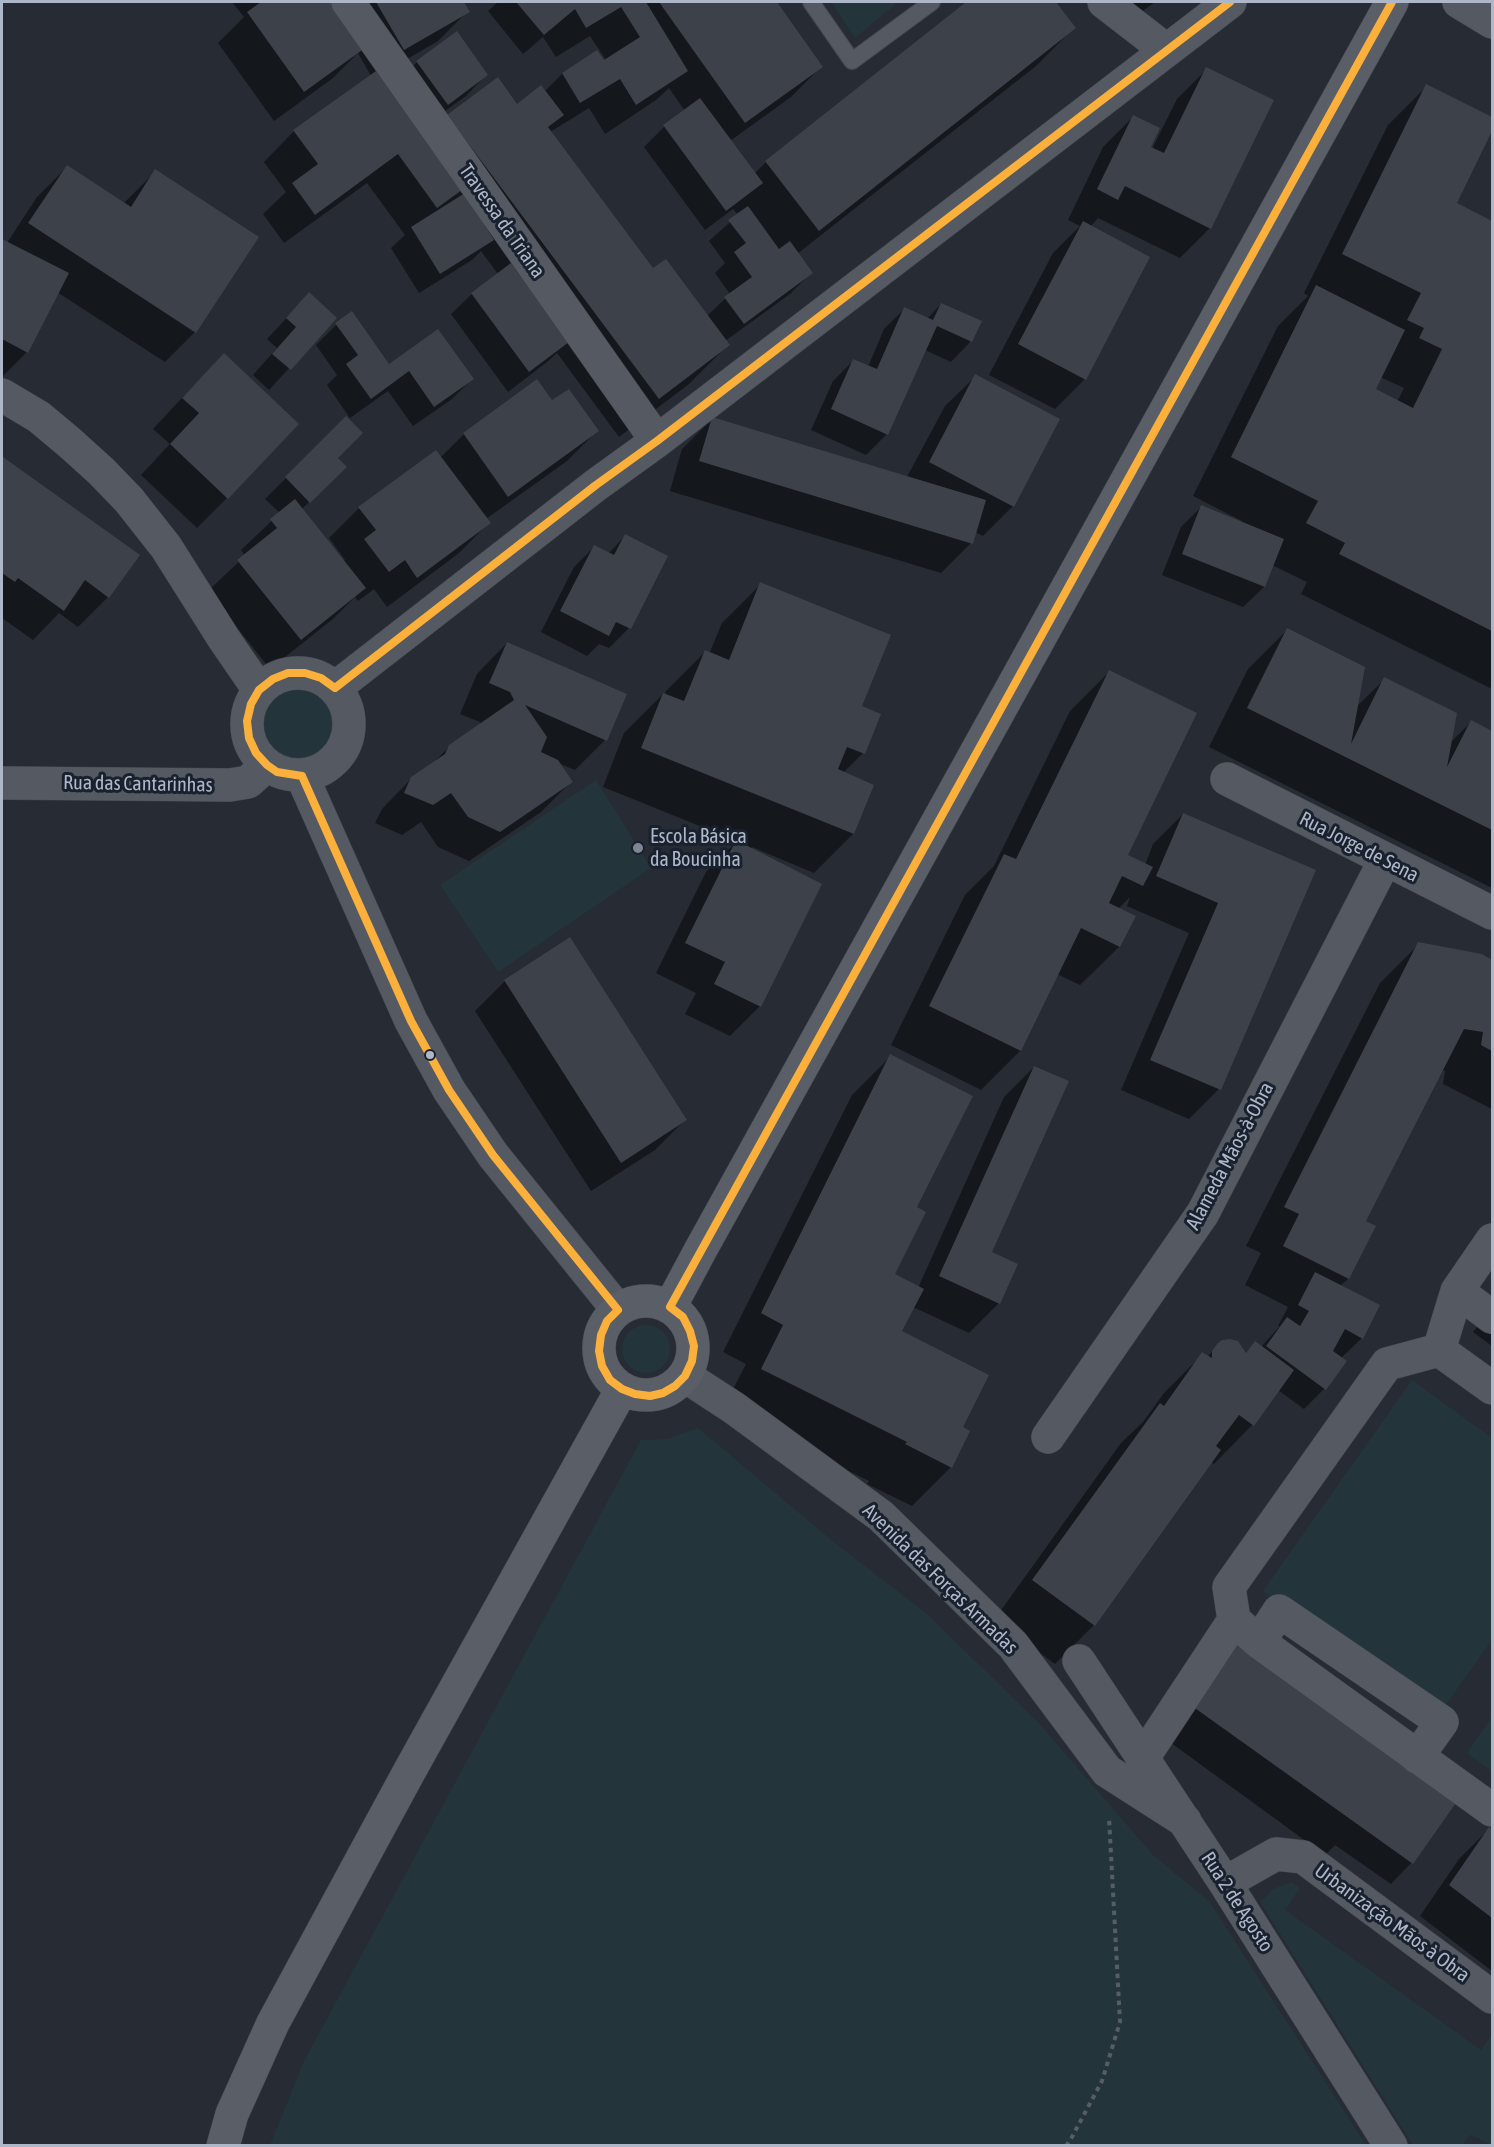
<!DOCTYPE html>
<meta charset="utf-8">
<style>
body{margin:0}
#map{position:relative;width:1494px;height:2147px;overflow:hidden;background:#262b34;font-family:"Asap Condensed",sans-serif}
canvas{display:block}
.frame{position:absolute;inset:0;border:3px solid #aeb7c7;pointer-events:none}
</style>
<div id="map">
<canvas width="1494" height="2147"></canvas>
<div class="frame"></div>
</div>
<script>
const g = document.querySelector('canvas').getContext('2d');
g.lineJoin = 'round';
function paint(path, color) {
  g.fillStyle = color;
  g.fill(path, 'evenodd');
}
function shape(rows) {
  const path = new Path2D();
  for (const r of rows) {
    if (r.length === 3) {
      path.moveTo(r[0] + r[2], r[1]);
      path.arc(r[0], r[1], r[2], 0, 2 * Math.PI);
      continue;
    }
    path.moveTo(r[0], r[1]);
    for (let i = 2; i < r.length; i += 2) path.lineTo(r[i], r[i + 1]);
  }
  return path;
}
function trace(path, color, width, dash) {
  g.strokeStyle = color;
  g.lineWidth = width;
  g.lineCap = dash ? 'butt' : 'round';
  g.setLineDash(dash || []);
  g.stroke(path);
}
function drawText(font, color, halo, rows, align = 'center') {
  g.font = font + ' "Asap Condensed",sans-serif';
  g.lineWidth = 6;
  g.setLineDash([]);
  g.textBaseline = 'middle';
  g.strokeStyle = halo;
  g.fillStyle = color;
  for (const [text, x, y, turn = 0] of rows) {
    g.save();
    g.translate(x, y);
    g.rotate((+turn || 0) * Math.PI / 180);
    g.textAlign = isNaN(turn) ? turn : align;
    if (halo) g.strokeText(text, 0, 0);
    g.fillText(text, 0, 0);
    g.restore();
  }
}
paint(shape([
 [831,2,898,2,855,38],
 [298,725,36],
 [596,780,651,868,498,972,440,885],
 [646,1349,24],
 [1412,1380,1492,1438,1492,1640,1438,1716,1263,1591],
 [698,1428,835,1543,926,1613,1037,1721,1153,1855,1209,1901,1366,2145,270,2145,304,2061,641,1440,668,1439],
 [1492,1717,1492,1771,1467,1753],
 [1291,1882,1300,1888,1285,1910,1481,2050,1492,2034,1492,2145,1470,2135,1462,2145,1413,2145,1260,1902,1273,1889]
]), '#23353a');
paint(shape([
 [232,2,330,2,334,6,339,2,462,2,468,11,438,41,378,76,424,140,517,106,544,92,562,74,606,60,590,36,556,57,543,37,523,54,488,11,498,2,775,2,821,67,791,97,730,141,754,174,766,162,969,2,1054,2,1074,28,1036,66,797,254,811,273,790,294,725,341,728,345,689,384,619,437,557,353,547,362,508,392,451,314,472,294,498,274,481,251,472,260,419,293,391,248,405,235,367,183,284,243,263,214,286,192,264,162,294,131,371,76,358,53,333,78,274,121,218,43,244,17],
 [669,88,685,111,664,127,644,147,705,230,733,209,738,215,709,241,725,263,715,273,730,294,707,316,653,270,550,132,589,108,605,134,656,100],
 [1125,2,1155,2,1136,16],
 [417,62,486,75,466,96,427,124,397,82],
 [1207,69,1272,101,1210,228,1180,258,1098,218,1090,227,1085,379,1055,409,989,375,1053,253,1080,226,1068,220,1103,147,1133,117,1149,147,1152,149,1177,99],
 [1427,86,1492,119,1492,128,1455,204,1492,222,1492,689,1301,594,1307,582,1272,565,1264,587,1243,607,1162,575,1181,527,1201,507,1241,523,1242,521,1193,496,1278,326,1308,296,1304,293,1388,125],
 [1380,377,1404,388,1397,402,1374,390],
 [67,167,124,203,156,171,257,237,195,332,165,362,57,292,27,352,2,377,2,240,7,243,37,197],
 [309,294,335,318,269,390,253,375,277,348,267,339],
 [941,304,971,341,951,362,925,350,887,434,866,455,811,430,833,381,854,360,868,367,884,329,905,308,927,319],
 [352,313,389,366,472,379,452,399,413,426,388,391,350,418,327,385,337,375,316,345,336,325],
 [976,376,1013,506,983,536,975,532,971,543,941,573,670,491,682,449,712,419,907,477,945,406],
 [536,381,552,402,597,431,567,461,486,519,489,523,459,553,387,607,374,589,358,601,355,597,334,618,270,669,208,591,245,556,241,550,280,513,265,499,346,418,336,458,344,467,302,509,343,562,345,560,329,538,359,508,440,458,464,434],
 [194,385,227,498,197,528,141,475,170,444,153,429],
 [3,459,138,555,108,597,78,627,59,613,33,640,2,618],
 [625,536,629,628,609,648,599,644,587,656,541,632,574,567,594,547,608,554],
 [761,584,860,707,863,753,843,773,872,785,853,834,814,873,752,847,760,1006,730,1036,685,1014,696,993,656,973,706,872,737,841,603,787,624,733,663,694,665,695,666,691,705,652,709,654,722,623],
 [1287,630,1356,707,1385,679,1450,743,1471,722,1492,733,1492,888,1209,747,1248,669],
 [507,643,605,740,575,770,558,763,571,782,541,812,469,861,438,847,421,822,402,835,375,823,382,809,412,778,432,764,450,746,481,725,480,722,460,714,477,674],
 [1109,672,1126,855,1145,865,1153,844,1183,814,1314,871,1219,1089,1189,1119,1121,1090,1189,933,1127,906,1130,897,1118,909,1134,917,1119,947,1080,985,1057,974,1020,1051,981,1090,891,1045,965,895,994,866,1070,711],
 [1419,944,1481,956,1492,962,1492,1109,1443,1084,1445,1071,1441,1070,1364,1222,1374,1227,1348,1279,1340,1286,1362,1338,1341,1358,1324,1389,1304,1409,1278,1390,1252,1425,1214,1464,1211,1462,1094,1625,1055,1664,994,1620,1121,1443,1143,1422,1164,1393,1203,1354,1207,1357,1223,1341,1245,1354,1255,1343,1261,1347,1280,1326,1278,1326,1288,1307,1245,1285,1261,1253,1246,1246,1380,983],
 [505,981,685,1120,655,1150,591,1191,475,1011],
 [891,1056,915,1208,893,1275,918,1288,1004,1097,1034,1067,990,1253,999,1303,969,1333,913,1307,900,1332,960,1428,951,1467,912,1506,867,1484,869,1481,723,1409,746,1364,723,1352,852,1095],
 [1492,1309,1492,1346,1473,1332],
 [1198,1671,1456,1800,1411,1863,1391,1884,1335,1845,1325,1855,1156,1732],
 [1489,1829,1492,1831,1492,1971,1420,1916,1459,1859]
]), '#0007');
paint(shape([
 [261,2,332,2,365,48,304,92,247,12],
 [376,2,464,2,470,12,404,50],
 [516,2,646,2,688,71,636,105,620,79,580,103,562,73,597,50,604,60,640,37,621,7,586,28,575,9,544,35],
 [659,2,777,2,823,67,745,123],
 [966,2,1056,2,1076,28,819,231,765,161],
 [457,31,488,75,448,105,416,61],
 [1206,67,1274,100,1211,229,1125,186,1118,200,1097,189,1133,115,1160,128,1151,147,1164,153],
 [376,71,462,190,437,208,398,154,315,215,292,183,318,164,293,130],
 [498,77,517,104,541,85,564,115,548,127,653,268,666,259,730,345,659,399,447,115],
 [1426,84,1492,117,1492,131,1457,203,1492,221,1492,631,1339,554,1345,543,1306,523,1318,501,1231,457,1316,285,1405,330,1376,389,1413,408,1442,349,1419,338,1424,328,1407,320,1421,293,1342,254],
 [700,98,763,183,726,211,663,125],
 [67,165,131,207,155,169,259,237,196,333,28,223],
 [465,193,494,240,440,274,411,227],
 [748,206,779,249,790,241,813,273,744,324,724,297,752,277,734,252,746,243,728,220],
 [1083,221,1150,257,1086,380,1018,344],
 [2,239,69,273,28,353,2,339],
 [511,263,569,342,529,372,471,293],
 [309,292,337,318,291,370,272,354,296,327,286,318],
 [941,303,982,321,972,342,937,326,888,435,831,409,853,359,877,369,904,307,933,320],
 [352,311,389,364,438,329,474,379,434,407,409,371,371,399,346,364,358,355,335,323],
 [224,353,299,424,228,499,170,444,199,413,182,398],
 [975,374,1060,419,1014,507,929,462],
 [537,379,552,400,569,389,599,431,508,497,463,433],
 [346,416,363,433,338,458,347,467,310,503,285,477],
 [712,417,986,500,973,544,699,461],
 [436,450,491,523,417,578,405,560,389,572,364,539,376,530,358,507],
 [3,457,140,555,109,598,85,580,64,611,18,578,15,582,2,573],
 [295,499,366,588,301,640,237,560,277,528,270,519],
 [1201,505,1284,539,1265,587,1182,554],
 [625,534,668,556,631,629,616,622,609,636,560,611,594,545,614,555],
 [760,582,891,635,862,706,881,714,865,754,847,747,838,769,874,785,854,834,641,748,663,693,684,701,705,650,729,660],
 [1287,628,1365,667,1351,744,1384,677,1457,713,1447,767,1471,720,1492,731,1492,830,1247,708],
 [507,642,627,694,607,741,525,705,547,737,541,752,558,760,573,782,500,832,468,817,451,793,433,805,404,793,411,777,445,754,449,745,514,700,510,692,489,683],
 [1109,670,1197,713,1128,855,1153,867,1143,886,1122,876,1109,903,1136,916,1120,947,1081,928,1021,1051,929,1006,1004,854,1016,859],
 [1183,813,1316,870,1221,1090,1150,1060,1218,903,1156,876],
 [736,840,822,884,761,1007,714,984,725,962,685,943],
 [570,937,687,1120,621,1163,504,980],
 [1418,942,1482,954,1492,960,1492,1051,1481,1045,1483,1032,1464,1029,1366,1221,1376,1226,1349,1279,1283,1246,1299,1214,1284,1207],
 [890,1054,973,1096,917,1207,926,1212,895,1274,924,1289,902,1331,989,1375,963,1427,970,1431,952,1468,905,1444,907,1442,761,1369,783,1325,761,1313],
 [1034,1066,1069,1081,992,1252,1018,1264,1000,1304,939,1276],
 [1315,1272,1380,1305,1363,1339,1345,1329,1333,1351,1347,1361,1326,1390,1266,1346,1287,1317,1300,1326,1309,1311,1298,1305],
 [1230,1339,1238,1341,1246,1353,1255,1341,1294,1370,1254,1426,1239,1415,1216,1446,1221,1450,1095,1626,1032,1580,1160,1403,1164,1406,1202,1352,1212,1358,1212,1351,1217,1344,1222,1340],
 [1228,1639,1316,1703,1458,1800,1413,1864,1185,1701],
 [1489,1827,1492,1830,1492,1918,1449,1885]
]), '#3d424a');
const lane = shape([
 [811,2,852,61,932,2]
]);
const street = shape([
 [348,2,657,441],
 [1104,2,1166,50],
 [1459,2,1492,22],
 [2,395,39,417,70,443,101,471,129,500,166,547,224,639,259,690],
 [298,724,51],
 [335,688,596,485,657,441,1230,2],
 [302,776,411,1021,449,1090,493,1155,618,1310],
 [1227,779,1492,913],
 [2,783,230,785,248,782,267,765],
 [1492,1240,1457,1291,1439,1350,1492,1388],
 [1457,1291,1492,1317],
 [1439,1350,1387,1364,1229,1587,1234,1620,1259,1642,1492,1810],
 [685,1376,734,1408,881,1516,1013,1645,1107,1771,1185,1821],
 [1048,1437,1203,1213,1385,860],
 [1259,1642,1279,1611,1442,1722,1417,1757],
 [1079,1661,1225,1883,1391,2146],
 [1143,1758,1234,1620],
 [1225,1883,1276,1854,1303,1857,1492,1997]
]);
const secondary = shape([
 [646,1348,47],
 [670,1307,701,1249,1392,2],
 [223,2146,232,2114,273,2023,409,1772,622,1389]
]);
trace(lane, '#42464d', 18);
trace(street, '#42464d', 34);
trace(secondary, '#42464d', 34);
trace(shape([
 [1066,2146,1072,2137,1102,2081,1120,2022,1109,1817]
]), '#575d65', 4, [4.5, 4.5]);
trace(lane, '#555a62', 16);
trace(street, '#555a62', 33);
trace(secondary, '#595e67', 33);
trace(shape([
 [302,776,277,772,267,765,256,753,249,738,247,721,251,704,259,690,273,679,288,673,305,673,321,678,335,688,596,485,657,441,1230,2],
 [302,776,411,1021,449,1090,493,1155,618,1310],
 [618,1310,607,1321,601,1335,599,1351,602,1366,610,1380,622,1389,635,1394,650,1396,663,1393,675,1386,685,1376,692,1361,694,1346,690,1331,683,1317,670,1307,1392,2]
]), '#fbb03b', 8);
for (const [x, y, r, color] of [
 [638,848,6,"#7e8694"],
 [430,1055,5,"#aeb7c7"]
]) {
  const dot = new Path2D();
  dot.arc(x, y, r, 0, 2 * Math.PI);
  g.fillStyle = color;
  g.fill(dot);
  trace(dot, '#19212f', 2);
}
drawText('20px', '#aeb7c7', '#19212f', [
 ["Travessa da Triana",502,221,55],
 ["Rua das Cantarinhas",138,784,1],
 ["Rua Jorge de Sena",1359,847,27],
 ["Alameda Mãos-à-Obra",1230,1156,-62],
 ["Avenida das Forças Armadas",940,1579,44],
 ["Rua 2 de Agosto",1237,1902,57],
 ["Urbanização Mãos à Obra",1392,1923,36]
]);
drawText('20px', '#aeb7c7', '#19212f', [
 ["Escola Básica",650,837],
 ["da Boucinha",650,860]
], 'left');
</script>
